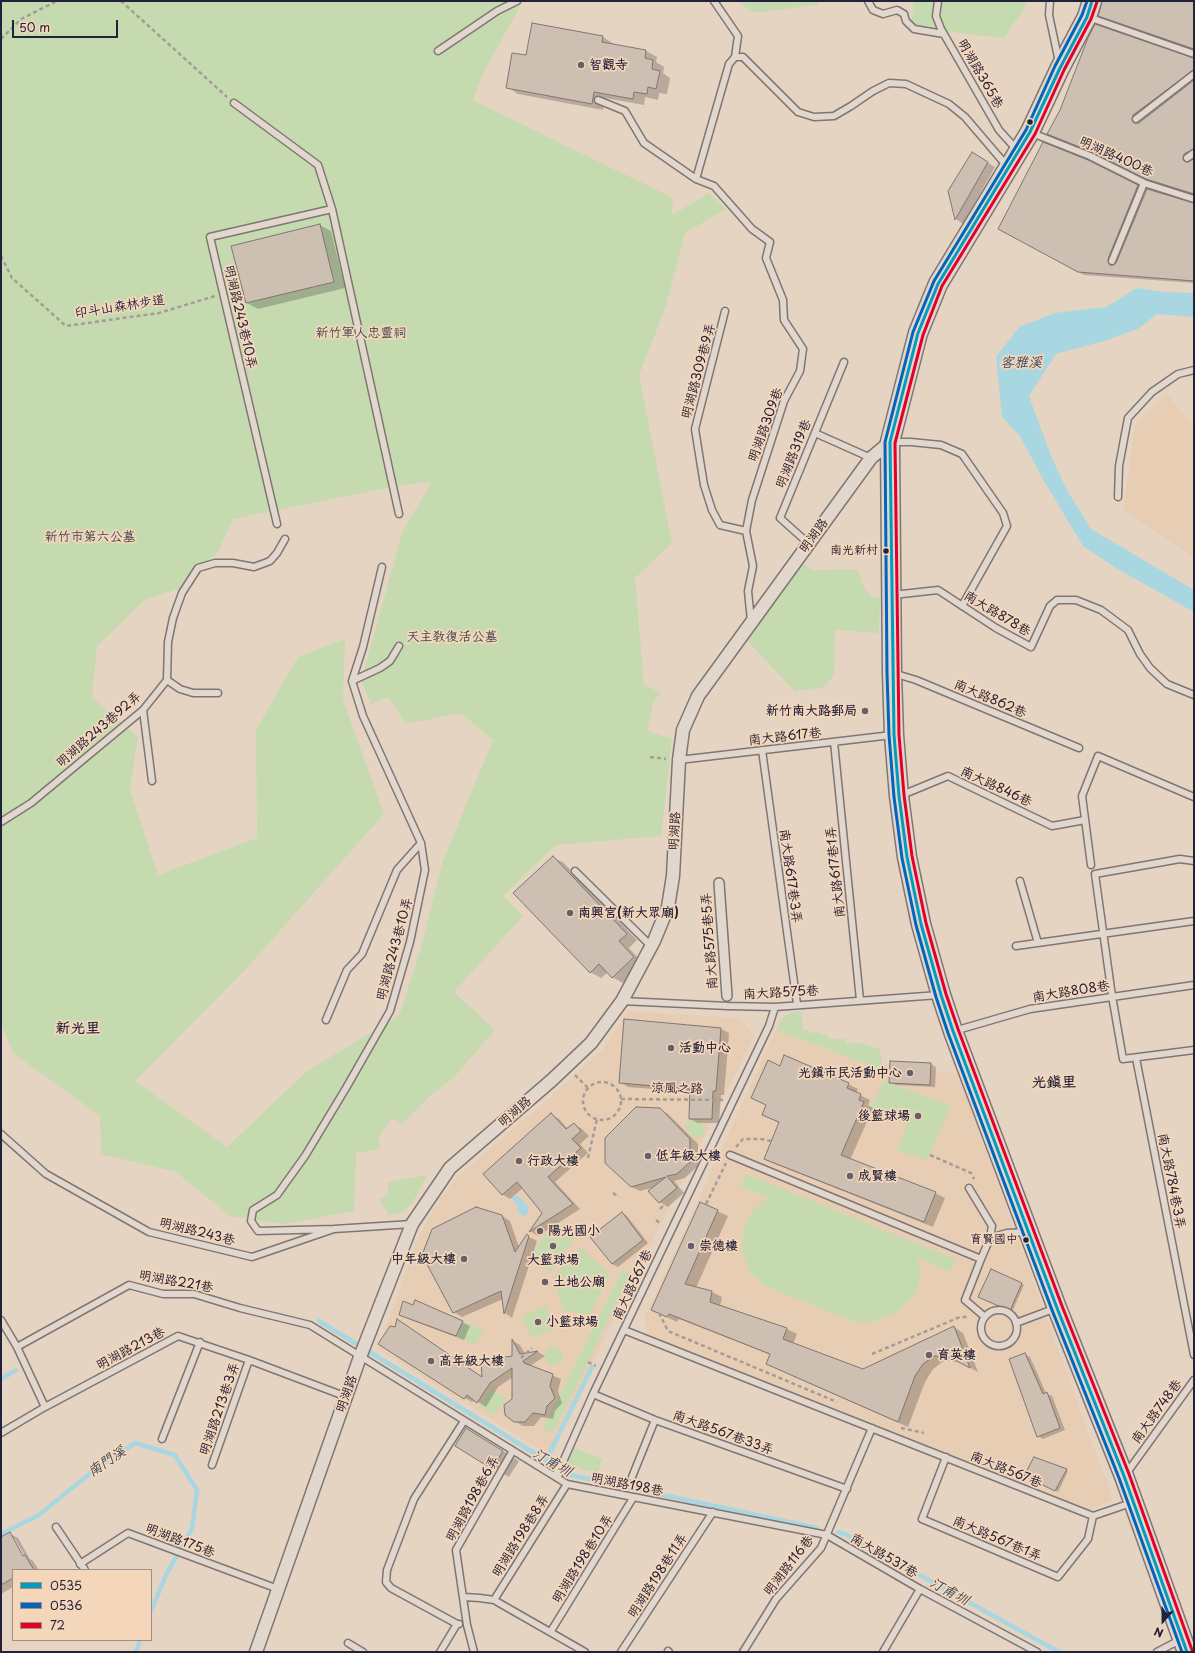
<!DOCTYPE html>
<meta charset="utf-8">
<style>
body{margin:0}
#map{position:relative;width:1195px;height:1653px;overflow:hidden;background:#e6d4c3;font-family:"Playpen Sans",sans-serif}
canvas{display:block}
.frame{position:absolute;inset:0;border:2px solid #22223b;pointer-events:none}
.legend{position:absolute;left:12px;top:1569px;width:140px;height:72px;box-sizing:border-box;background:#f4d6ba;border:1px solid #a08e87;margin:0;padding:5px 7px;list-style:none;font-size:12px;color:#22223b}
.legend li{display:flex;align-items:center;gap:8px;height:20px}
.legend b{width:20px;border:1px solid #a08e87}
.north{position:absolute;left:1143px;top:1601px;width:40px;height:40px;-webkit-text-stroke:3px #f4d6ba;paint-order:stroke;rotate:201deg;font-size:11px;font-weight:700;line-height:16px;text-align:center;color:#22223b}
.north::after{content:'';display:block;margin:auto;width:14px;height:18px;background:#22223b;clip-path:polygon(50% 0,100% 100%,50% 72%,0 100%)}
.scale{position:absolute;left:12px;top:20px;width:106px;height:18px;box-sizing:border-box;border:2px solid #22223b;border-top:0;padding-left:5px;font-size:12px;line-height:14px;white-space:nowrap;color:#22223b;-webkit-text-stroke:3px #f4d6ba;paint-order:stroke}
</style>
<div id="map">
<canvas width="1195" height="1653"></canvas>
<div class="frame"></div>
<ul class="legend">
<li><b style="height:5px;background:#039cbf"></b>0535</li>
<li><b style="height:5px;background:#0065bd"></b>0536</li>
<li><b style="height:5px;background:#e4002b"></b>72</li>
</ul>
<div class="north">N</div>
<div class="scale">50 m</div>
</div>
<script>
const g = document.querySelector('canvas').getContext('2d');
g.lineJoin = 'round';
function paint(path, color) {
  g.fillStyle = color;
  g.fill(path, 'evenodd');
}
function shape(rows) {
  const path = new Path2D();
  for (const r of rows) {
    if (r.length === 3) {
      path.moveTo(r[0] + r[2], r[1]);
      path.arc(r[0], r[1], r[2], 0, 2 * Math.PI);
      continue;
    }
    path.moveTo(r[0], r[1]);
    for (let i = 2; i < r.length; i += 2) path.lineTo(r[i], r[i + 1]);
  }
  return path;
}
function trace(path, color, width, dash) {
  g.strokeStyle = color;
  g.lineWidth = width;
  g.lineCap = dash ? 'butt' : 'round';
  g.setLineDash(dash || []);
  g.stroke(path);
}
function drawText(font, color, halo, rows, align = 'center') {
  g.font = font + ' "Playpen Sans","LXGW WenKai TC",sans-serif';
  g.lineWidth = 3.5;
  g.setLineDash([]);
  g.textBaseline = 'middle';
  g.strokeStyle = halo;
  g.fillStyle = color;
  for (const [text, x, y, turn = 0] of rows) {
    g.save();
    g.translate(x, y);
    g.rotate((+turn || 0) * Math.PI / 180);
    g.textAlign = isNaN(turn) ? turn : align;
    if (halo) g.strokeText(text, 0, 0);
    g.fillText(text, 0, 0);
    g.restore();
  }
}
paint(shape([
 [1166,392,1194,428,1194,558,1123,509,1135,426],
 [628,1011,741,1018,754,1036,547,1454,378,1349,418,1237,439,1200,459,1175,552,1096,603,1049],
 [776,1030,880,1069,882,1063,958,1074,1113,1500,1090,1510,648,1335,644,1318]
]), '#e8cdb5');
paint(shape([
 [1,1,523,1,484,72,473,100,673,198,672,215,709,193,726,209,685,233,665,309,639,375,672,543,635,578,644,684,661,693,653,702,647,731,672,739,661,836,556,845,503,896,523,916,454,992,495,1030,455,1076,428,1098,402,1124,392,1118,379,1136,380,1149,356,1153,354,1211,284,1224,230,1216,176,1172,101,1154,100,1116,13,1053,1,1024],
 [432,482,403,530,361,681,371,704,388,697,406,724,461,713,493,740,442,863,420,951,399,1016,307,1071,227,1147,135,1081,244,971,384,814,343,700,345,639,298,657,256,730,257,838,158,875,130,789,138,737,92,697,97,646,146,599,186,587,219,550,233,519,403,485],
 [738,1,819,1,818,5,753,13],
 [914,1,1029,1,1004,38,911,28],
 [802,563,813,570,857,569,862,578,861,583,872,597,880,598,879,633,835,630,834,676,824,687,795,691,746,640],
 [801,1011,803,1030,809,1030,809,1033,820,1032,821,1035,827,1034,828,1039,845,1039,846,1043,860,1043,880,1049,882,1063,880,1069,776,1030,781,1019,792,1012],
 [884,1081,951,1105,927,1160,897,1150,908,1124,870,1109],
 [687,1121,699,1121,706,1127,701,1137,693,1138,684,1125],
 [746,1174,955,1259,950,1272,916,1257,922,1269,916,1293,899,1311,878,1321,855,1322,767,1287,750,1273,742,1250,744,1225,755,1208,768,1198,740,1186],
 [428,1175,413,1202,404,1211,398,1214,389,1215,379,1199,388,1194,388,1182],
 [556,1220,577,1235,551,1273,530,1257],
 [580,1247,610,1274,590,1316,563,1310,554,1276],
 [622,1270,631,1274,553,1433,543,1428],
 [545,1306,555,1328,532,1338,522,1316],
 [463,1321,483,1330,476,1345,456,1336],
 [554,1356,9],
 [491,1388,506,1398,494,1415,479,1406],
 [573,1447,603,1459,598,1473,566,1465]
]), '#c6dab0');
paint(shape([
 [1137,288,1164,292,1194,293,1194,317,1157,314,1138,329,1104,341,1056,354,1029,396,1051,456,1068,492,1091,529,1194,590,1194,612,1116,568,1083,546,1044,481,1020,436,1002,417,996,357,1019,327,1055,313,1106,307],
 [518,1196,529,1207,527,1214,524,1216,518,1213,518,1206,511,1197]
]), '#a8d6e1');
paint(shape([
 [1103,1,1194,1,1194,50,1105,18,1100,15],
 [533,24,603,37,614,44,614,45,646,51,657,57,656,62,664,67,663,73,670,78,667,94,659,93,658,100,645,97,644,105,605,98,603,110,518,94,507,87,527,57],
 [1194,59,1194,75,1137,120,1137,123,1139,124,1194,81,1194,154,1189,157,1187,161,1188,163,1194,159,1194,195,1152,181,1098,154,1049,134],
 [972,153,995,167,963,224,956,219,949,191],
 [1088,161,1143,189,1113,263,1113,265,1194,204,1194,283,1084,275,999,229],
 [320,225,331,231,345,288,258,309,247,303],
 [553,857,564,863,637,940,629,948,644,964,623,983,612,977,608,972,601,978,590,972],
 [625,1020,721,1029,729,1033,724,1095,721,1095,719,1123,698,1123,690,1119,691,1092,628,1087,620,1082],
 [891,1062,931,1064,936,1067,935,1087,896,1085,890,1082],
 [781,1067,848,1084,858,1089,856,1093,870,1100,868,1105,873,1108,850,1160,935,1193,945,1198,933,1227,775,1164,765,1159,779,1123,763,1115,767,1105,752,1098],
 [659,1109,668,1114,698,1144,698,1166,685,1178,674,1181,684,1193,668,1207,660,1202,655,1187,640,1191,631,1187],
 [551,1114,559,1119,568,1129,574,1124,582,1129,589,1136,580,1144,588,1153,555,1182,580,1209,538,1236,530,1231,543,1213,523,1188,510,1199,502,1194],
 [700,1203,728,1216,696,1288,712,1292,722,1297,720,1306,787,1329,797,1334,793,1344,864,1370,954,1327,963,1333,978,1372,960,1362,944,1361,933,1369,925,1382,908,1427,777,1369,767,1363,771,1355,679,1319,677,1322,652,1310],
 [622,1213,627,1216,648,1243,618,1267,612,1264],
 [502,1216,510,1221,519,1247,527,1236,537,1241,512,1318,505,1313,503,1299,462,1317,454,1312],
 [991,1270,1024,1285,1012,1312,982,1298],
 [400,1314,462,1322,470,1326,464,1340,408,1319],
 [398,1320,483,1378,513,1356,513,1341,520,1345,525,1354,538,1352,545,1356,530,1366,561,1379,558,1391,562,1403,555,1411,553,1419,541,1417,534,1426,523,1426,515,1421,513,1400,513,1377,498,1387,486,1407,475,1400,472,1402,465,1398,396,1328],
 [1025,1354,1030,1357,1046,1393,1052,1396,1065,1430,1043,1439,1038,1436],
 [483,1439,519,1461,509,1477,492,1468],
 [1066,1470,1068,1471,1058,1492,1026,1476],
 [10,1534,18,1538,30,1559,33,1561,39,1570,13,1570,13,1587,1,1594,1,1538],
 [12,1539,15,1539,27,1560,25,1561]
]), '#0003');
trace(shape([
 [319,1321,570,1475,817,1528],
 [1,1379,16,1370],
 [546,1461,592,1367],
 [838,1532,845,1534,1059,1652],
 [1,1534,39,1515,93,1471,135,1443,175,1455,197,1490,192,1529,166,1575,151,1611],
 [136,1652,140,1640]
]), '#a8d6e1', 4.5);
const building = shape([
 [1102,1,1194,1,1194,49,1098,16,1102,1],
 [532,23,603,36,602,42,646,50,645,58,653,60,652,69,660,71,656,89,648,87,647,94,634,92,633,99,594,92,592,104,506,88,512,53,526,55,532,23],
 [1095,24,1194,58,1194,70,1133,115,1132,119,1134,123,1139,123,1194,80,1194,149,1184,154,1183,158,1184,161,1187,162,1194,159,1194,194,1146,179,1092,152,1047,134,1060,110,1088,38,1095,24],
 [1043,142,1088,160,1138,185,1108,259,1110,265,1113,265,1116,263,1147,189,1194,203,1194,281,1078,272,998,229,1043,142],
 [972,152,988,162,955,220,948,191,972,152],
 [320,224,334,282,246,303,231,246,320,224],
 [553,856,627,934,619,941,634,957,612,978,599,964,590,973,513,893,553,856],
 [624,1019,721,1028,716,1091,713,1091,712,1119,689,1119,690,1089,619,1083,624,1019],
 [784,1055,849,1083,847,1088,861,1094,859,1100,864,1102,841,1155,936,1192,924,1222,764,1159,779,1122,762,1115,766,1105,751,1098,768,1060,780,1066,784,1055],
 [890,1061,931,1063,930,1085,889,1083,890,1061],
 [636,1107,660,1108,690,1139,690,1162,677,1174,667,1176,677,1188,659,1203,648,1191,666,1177,631,1187,605,1163,605,1138,636,1107],
 [551,1113,566,1129,574,1123,581,1131,572,1139,581,1148,548,1177,573,1204,529,1232,542,1213,517,1182,502,1195,483,1174,551,1113],
 [700,1202,718,1210,685,1284,712,1291,710,1302,787,1328,783,1339,863,1369,954,1326,970,1368,949,1357,934,1356,923,1364,915,1376,898,1422,766,1364,770,1354,669,1314,667,1317,651,1310,700,1202],
 [476,1207,502,1215,515,1252,527,1234,529,1236,504,1314,501,1291,453,1313,422,1255,432,1229,476,1207],
 [622,1212,643,1240,612,1264,590,1237,622,1212],
 [991,1269,1022,1283,1010,1311,978,1297,991,1269],
 [415,1300,463,1321,456,1336,399,1315,403,1301,413,1305,415,1300],
 [397,1319,482,1377,481,1361,512,1356,512,1339,520,1354,538,1351,523,1361,524,1363,553,1374,550,1386,555,1398,547,1406,545,1415,533,1413,525,1422,514,1422,505,1415,504,1405,512,1399,512,1368,490,1383,477,1403,467,1395,464,1399,378,1344,390,1326,395,1327,397,1319],
 [1025,1353,1043,1394,1047,1392,1060,1428,1037,1437,1009,1359,1025,1353],
 [466,1428,503,1451,492,1469,455,1446,466,1428],
 [1034,1457,1067,1469,1055,1491,1024,1476,1034,1457],
 [10,1532,23,1556,25,1555,34,1570,13,1570,13,1578,1,1585,1,1537,10,1532]
]);
paint(building, '#cdbfb2');
trace(building, '#7f7674', 1);
const service = shape([
 [714,1,738,36,735,57],
 [868,1,873,10,883,14,897,10,904,14,906,21,914,29,944,34],
 [938,1,936,16,941,29,999,130,1017,150],
 [1050,1,1049,15,1059,62],
 [1088,17,1194,54],
 [438,51,497,11,517,1],
 [598,100,625,111,644,143,696,179,714,186,752,229,770,242,766,258,783,300,784,320,803,349,800,371,784,401,752,500,746,531,753,566,748,591,751,621],
 [234,103,318,165,332,209,399,514],
 [1136,119,1194,74],
 [1032,133,1090,156,1144,183,1194,199],
 [1187,158,1194,153],
 [696,179,729,64,735,57,743,57,798,112,814,117,834,116,851,106,873,91,889,83,906,84,949,104,965,117,1006,165],
 [1112,261,1144,183],
 [725,311,695,429,704,485,712,510,720,525,746,531],
 [815,433,871,458],
 [893,442,911,442,941,445,962,454,1003,513,1007,526,962,606],
 [1118,497,1119,466,1128,418,1152,392,1178,374,1194,370],
 [277,524,210,237,332,209],
 [808,543,780,518,844,362],
 [893,595,938,590,996,628,1031,647,1050,606,1057,600,1076,600,1101,610,1128,630,1140,654,1150,668,1167,684,1194,695],
 [893,673,916,680,1079,748],
 [167,680,180,689,193,693,218,693],
 [352,681,380,668,390,661,399,646],
 [143,710,152,781],
 [834,742,860,1000],
 [762,750,797,1004],
 [679,760,892,735],
 [902,795,948,776,1052,826,1085,820],
 [1,822,31,803,143,710,167,680,168,642,173,618,182,593,198,568,215,563,233,563,254,567,270,561,277,553,285,539],
 [1194,861,1180,859,1095,874,1112,996,1123,1059,1194,1050],
 [1091,865,1082,796,1098,756,1194,797],
 [575,871,651,946],
 [1020,881,1038,943],
 [1016,946,1194,921],
 [622,1001,728,1006,775,1007,939,995],
 [326,1020,347,970,362,954,397,870,421,843],
 [954,1031,1030,1009,1194,985],
 [1136,1058,1194,1355],
 [1,1134,46,1174,149,1232,252,1257,334,1229,412,1224],
 [730,1155,981,1259,965,1300,985,1317],
 [969,1188,992,1226,990,1238],
 [334,1229,258,1231,251,1221,253,1210,277,1195,305,1156,346,1088,390,1011,410,942,425,870,421,843,363,716,352,681,363,647,382,567],
 [981,1259,990,1238,1007,1233,1027,1232],
 [999,1328,18],
 [1,1320,17,1347,45,1407],
 [1016,1323,1056,1308],
 [624,1330,1093,1516,1131,1503],
 [17,1347,129,1285,163,1294,194,1294,240,1308,310,1325,567,1484,827,1535,920,1589,1037,1652],
 [593,1394,655,1420,847,1489],
 [1,1433,45,1407,178,1336,249,1360,347,1397],
 [162,1439,200,1342],
 [946,1457,922,1519,1058,1577,1088,1539,1093,1516],
 [562,1464,593,1394,769,1026,775,1007],
 [212,1465,249,1360],
 [1126,1474,1194,1380],
 [632,1477,655,1420],
 [56,1527,85,1570],
 [80,1564,128,1533,278,1589],
 [464,1597,480,1598,494,1600,585,1652],
 [494,1600,567,1484],
 [457,1624,391,1588,386,1582,387,1570,414,1499,464,1421],
 [551,1631,633,1498],
 [348,1643,363,1652],
 [668,1651,669,1652],
 [440,1652,457,1624,459,1624],
 [474,1652,467,1625,456,1550,512,1452],
 [621,1652,713,1512],
 [743,1652,776,1599,821,1548,872,1428],
 [883,1652,920,1589],
 [1157,1652,1180,1640]
]);
const pedestrian = shape([
 [719,883,727,996],
 [557,1475,562,1464]
]);
const minor = shape([
 [256,1652,360,1357,412,1224,450,1168,552,1080,591,1043,622,1001,654,941,668,907,673,876,679,760,683,730,698,696,871,458,890,442]
]);
const secondary = shape([
 [1092,1,1087,17,1060,68,1030,132,938,284,918,333,890,442,892,673,894,735,899,796,907,857,921,924,941,995,953,1031,1057,1308,1124,1476,1187,1652]
]);
trace(service, '#7f7674', 9);
trace(pedestrian, '#7f7674', 12);
trace(minor, '#7f7674', 15);
trace(secondary, '#7f7674', 21);
trace(shape([
 [121,1,227,97],
 [1,39,21,19,57,1],
 [1,256,12,278,66,326,159,313,215,296],
 [650,757,666,759],
 [575,1075,588,1088],
 [602,1101,19],
 [621,1099,724,1100],
 [736,1147,743,1139,760,1139,771,1141],
 [930,1155,971,1173,974,1179],
 [588,1158,597,1119],
 [613,1193,619,1197],
 [706,1204,726,1163],
 [660,1209,663,1206],
 [656,1220,661,1224],
 [659,1313,668,1331,837,1402],
 [872,1354,960,1317,969,1317],
 [521,1358,532,1348],
 [588,1362,596,1366],
 [901,1428,924,1433]
]), '#a49c97', 2.5, [4, 3]);
trace(service, '#e2d7cc', 6);
trace(pedestrian, '#e2d7cc', 9);
trace(minor, '#e2d7cc', 12);
trace(secondary, '#e2d7cc', 18);
trace(shape([
 [1092,1,1087,17,1060,68,1030,132,938,284,918,333,890,442,894,735,899,796,907,857,921,924,941,995,953,1031,1057,1308,1124,1476,1187,1652]
]), '#039cbf', 3);
trace(shape([
 [1087,1,1082,15,1055,66,1026,130,934,281,913,332,885,442,887,673,889,735,894,797,902,858,916,925,936,997,948,1033,1052,1310,1119,1478,1182,1652]
]), '#0065bd', 3);
trace(shape([
 [1097,2,1091,19,1064,70,1035,134,942,286,923,335,895,443,899,735,904,795,912,856,926,923,946,994,958,1029,1062,1306,1129,1474,1192,1650]
]), '#e4002b', 3);
for (const [x, y, r, color] of [
 [581,65,4,"#67606b"],
 [1030,122,3.5,"#22223b"],
 [886,551,3.5,"#22223b"],
 [865,711,4,"#67606b"],
 [570,913,4,"#67606b"],
 [671,1048,4,"#67606b"],
 [910,1073,4,"#67606b"],
 [918,1116,4,"#67606b"],
 [648,1156,4,"#67606b"],
 [519,1161,4,"#67606b"],
 [850,1176,4,"#67606b"],
 [540,1231,4,"#67606b"],
 [1026,1240,3.5,"#22223b"],
 [553,1246,4,"#67606b"],
 [691,1246,4,"#67606b"],
 [464,1259,4,"#67606b"],
 [545,1282,4,"#67606b"],
 [538,1322,4,"#67606b"],
 [929,1355,4,"#67606b"],
 [431,1361,4,"#67606b"]
]) {
  const dot = new Path2D();
  dot.arc(x, y, r, 0, 2 * Math.PI);
  g.fillStyle = color;
  g.fill(dot);
  trace(dot, '#f4d6ba', 1.5);
}
drawText('12px', '#22223b', '#f4d6ba', [
 ["南光新村",878,551],
 ["育賢國中",1018,1240]
], 'right');
drawText('bold 13px', '#22223b', '#f4d6ba', [
 ["智觀寺",589,65],
 ["新竹南大路郵局",857,711,"right"],
 ["南興宮(新大眾廟)",578,913],
 ["活動中心",679,1048],
 ["光鎮市民活動中心",902,1073,"right"],
 ["後籃球場",910,1116,"right"],
 ["低年級大樓",656,1156],
 ["行政大樓",527,1161],
 ["成賢樓",858,1176],
 ["陽光國小",548,1231],
 ["崇德樓",699,1246],
 ["中年級大樓",456,1259,"right"],
 ["大籃球場",553,1260,"center"],
 ["土地公廟",553,1282],
 ["小籃球場",546,1322],
 ["育英樓",937,1355],
 ["高年級大樓",439,1361]
], 'left');
drawText('13px', '#22223b', '#f4d6ba', [
 ["明湖路365巷",980,74,60],
 ["明湖路400巷",1116,157,24],
 ["印斗山森林步道",120,307,-9],
 ["明湖路243巷10弄",240,317,77],
 ["明湖路309巷9弄",699,371,-75],
 ["明湖路309巷",766,425,-70],
 ["明湖路319巷",794,454,-68],
 ["明湖路",814,536,-54],
 ["南大路878巷",997,614,31],
 ["南大路862巷",990,699,23],
 ["明湖路243巷92弄",99,730,-41],
 ["南大路617巷",785,737,-6],
 ["南大路846巷",996,787,25],
 ["明湖路",675,831,-87],
 ["南大路617巷1弄",836,872,-96],
 ["南大路617巷3弄",790,876,82],
 ["南大路575巷5弄",710,941,-94],
 ["明湖路243巷10弄",395,949,-75],
 ["南大路808巷",1071,992,-9],
 ["南大路575巷",781,993,-3],
 ["涼風之路",677,1089,1],
 ["明湖路",515,1112,-41],
 ["南大路784巷3弄",1171,1181,79],
 ["明湖路243巷",197,1232,14],
 ["明湖路221巷",176,1282,10],
 ["南大路567巷",633,1285,-65],
 ["明湖路213巷",131,1349,-28],
 ["明湖路",347,1394,-71],
 ["明湖路213巷3弄",220,1409,-71],
 ["南大路748巷",1157,1412,-54],
 ["南大路567巷33弄",723,1433,20],
 ["南大路567巷",1006,1470,22],
 ["明湖路198巷",627,1485,11],
 ["明湖路198巷6弄",473,1499,-61],
 ["明湖路198巷8弄",521,1536,-58],
 ["南大路567巷1弄",997,1539,23],
 ["明湖路175巷",180,1541,21],
 ["南大路537巷",884,1556,30],
 ["明湖路198巷10弄",583,1559,-58],
 ["明湖路116巷",789,1566,-52],
 ["明湖路198巷11弄",658,1576,-57]
]);
drawText('13px', '#3d484f', '#f4d6ba', [
 ["新竹軍人忠靈祠",361,333],
 ["新竹市第六公墓",90,537],
 ["天主教復活公墓",452,637]
]);
drawText('italic 14px', '#37465f', '#f4d6ba', [
 ["客雅溪",1021,363],
 ["南門溪",107,1462,-34],
 ["汀甫圳",552,1463,29],
 ["汀甫圳",949,1592,28]
]);
drawText('bold 15px', '#22223b', '#f4d6ba', [
 ["新光里",78,1029],
 ["光鎮里",1054,1083]
]);
</script>
